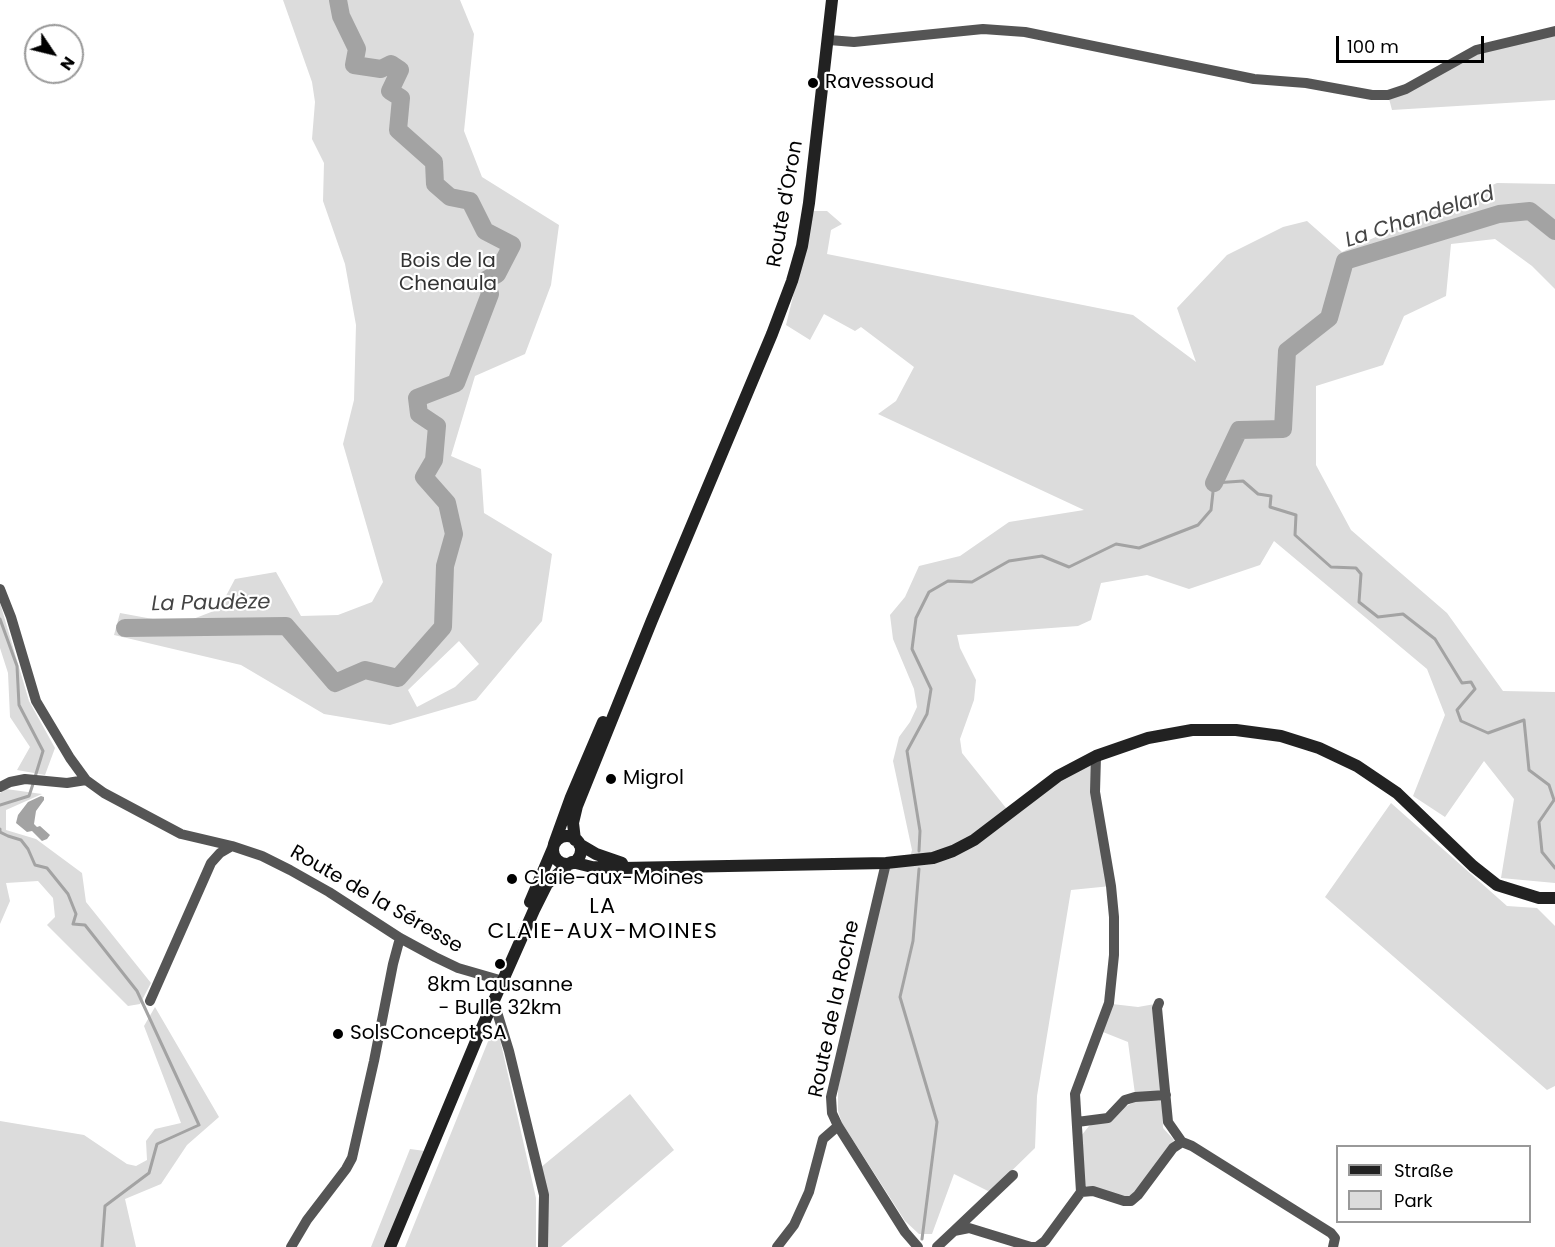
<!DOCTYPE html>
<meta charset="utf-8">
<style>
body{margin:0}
#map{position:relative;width:1555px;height:1247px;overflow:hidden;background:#fff;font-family:Poppins,sans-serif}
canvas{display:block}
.legend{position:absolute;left:1336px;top:1145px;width:195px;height:78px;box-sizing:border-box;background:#fff;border:2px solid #999;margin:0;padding:8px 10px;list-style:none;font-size:18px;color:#000}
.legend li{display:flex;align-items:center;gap:12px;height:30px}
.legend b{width:30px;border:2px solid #999}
.north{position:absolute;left:24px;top:24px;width:60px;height:60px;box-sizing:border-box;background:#fff;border:2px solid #999;border-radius:50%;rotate:125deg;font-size:16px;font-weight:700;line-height:24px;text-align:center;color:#000}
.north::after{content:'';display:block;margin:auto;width:21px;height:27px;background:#000;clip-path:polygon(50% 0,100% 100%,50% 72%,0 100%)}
.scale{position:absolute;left:1336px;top:36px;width:148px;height:27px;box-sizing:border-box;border:3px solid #000;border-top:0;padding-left:8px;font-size:18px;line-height:21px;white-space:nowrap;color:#000;-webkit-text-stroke:4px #fff;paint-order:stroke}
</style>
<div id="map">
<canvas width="1555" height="1247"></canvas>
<ul class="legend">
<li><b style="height:8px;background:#222"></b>Straße</li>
<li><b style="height:16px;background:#dcdcdc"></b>Park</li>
</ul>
<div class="north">N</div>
<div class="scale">100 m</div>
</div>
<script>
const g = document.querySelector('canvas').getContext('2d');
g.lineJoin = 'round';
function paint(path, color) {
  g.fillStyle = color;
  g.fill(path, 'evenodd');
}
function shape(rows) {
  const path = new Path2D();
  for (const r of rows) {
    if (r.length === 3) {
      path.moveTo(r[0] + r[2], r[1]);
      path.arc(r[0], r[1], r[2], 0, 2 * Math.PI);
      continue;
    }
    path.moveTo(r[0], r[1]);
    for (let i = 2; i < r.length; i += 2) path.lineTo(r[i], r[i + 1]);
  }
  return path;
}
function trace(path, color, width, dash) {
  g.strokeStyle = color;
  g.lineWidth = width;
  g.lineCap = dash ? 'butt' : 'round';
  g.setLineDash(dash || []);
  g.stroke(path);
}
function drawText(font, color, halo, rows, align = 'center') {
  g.font = font + ' Poppins,sans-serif';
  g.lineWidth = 4.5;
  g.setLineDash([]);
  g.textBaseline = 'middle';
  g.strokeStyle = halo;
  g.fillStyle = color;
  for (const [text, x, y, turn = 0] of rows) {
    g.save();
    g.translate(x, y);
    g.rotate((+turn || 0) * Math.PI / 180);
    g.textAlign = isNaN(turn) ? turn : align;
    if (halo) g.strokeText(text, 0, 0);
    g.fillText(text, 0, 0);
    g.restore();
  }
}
paint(shape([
 [283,0,460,0,474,34,464,131,482,177,559,225,551,285,525,354,475,376,451,456,481,469,484,513,552,554,542,621,476,700,390,725,324,714,241,665,114,635,120,613,180,624,219,609,235,579,276,572,301,616,338,615,372,602,383,582,343,444,354,400,356,325,345,264,323,201,324,163,312,139,315,102,312,82],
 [459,641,479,664,455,687,417,707,408,690],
 [1555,31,1555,100,1392,110,1388,95,1476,50],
 [1497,183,1555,184,1555,289,1532,266,1495,239,1451,244,1446,296,1404,316,1383,365,1316,386,1316,465,1351,530,1447,613,1503,691,1555,692,1555,883,1501,878,1514,799,1484,761,1445,817,1413,796,1445,715,1427,669,1274,541,1260,565,1189,589,1147,575,1101,583,1091,620,1078,626,957,635,960,648,976,680,974,700,960,739,962,753,1010,813,1096,756,1111,886,1071,890,1037,1096,1035,1148,990,1192,954,1174,932,1234,919,1234,905,1221,842,1123,838,1111,838,1089,886,863,909,861,912,850,893,761,899,737,910,722,917,707,914,689,893,639,890,615,905,597,919,566,960,556,1009,522,1084,510,878,414,896,401,914,367,861,327,855,331,824,314,810,340,786,325,814,211,827,211,842,224,831,230,827,254,1133,315,1196,362,1177,308,1227,255,1283,227,1307,221,1342,252],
 [0,603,29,701,55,748,45,775,17,770,30,747,10,717,8,673,0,648],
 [6,789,42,794,6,810,6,830,36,839,82,873,86,902,151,983,140,1004,128,1006,47,925,55,917,53,898,38,881,6,883,10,901,0,924,0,793],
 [1391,803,1507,906,1537,908,1555,926,1555,1086,1547,1090,1325,897],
 [1112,1004,1138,1007,1155,1004,1161,1092,1135,1094,1128,1042,1103,1032],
 [155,1007,219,1117,187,1145,161,1184,125,1199,136,1247,0,1247,0,1121,84,1135,127,1164,136,1166,147,1160,146,1141,155,1129,181,1123,144,1026],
 [499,1035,536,1198,536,1247,405,1247,489,1039],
 [630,1094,674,1150,561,1247,548,1247,540,1168],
 [1140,1099,1162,1101,1163,1128,1174,1140,1133,1195,1123,1197,1083,1185,1081,1136,1089,1126],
 [410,1149,425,1151,385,1247,371,1247]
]), '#dcdcdc');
paint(shape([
 [41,796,44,797,44,800,36,811,34,824,37,827,40,826,50,835,47,839,42,841,32,831,27,832,16,823,18,815,28,802]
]), '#a3a3a3');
trace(shape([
 [0,619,17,666,19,705,43,751,35,777],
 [0,805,29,796,33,784],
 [0,829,0,832,8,836,21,840,28,849,35,865,47,868,68,894,76,914,73,924,85,925,137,991,199,1125,157,1144,149,1173,105,1206,102,1247],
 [919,851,920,831,907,751,927,714,931,689,912,649,916,618,929,592,948,581,972,582,1009,561,1042,556,1069,567,1116,544,1139,548,1198,525,1211,510,1214,483,1243,481,1258,494,1271,496,1270,507,1296,515,1295,535,1331,567,1356,568,1361,574,1359,602,1378,617,1403,614,1435,639,1462,683,1471,682,1475,689,1457,710,1461,721,1488,733,1524,720,1529,770,1549,785,1554,800,1539,822,1542,852,1555,868],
 [919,869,913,941,900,997,937,1122,922,1239]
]), '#a3a3a3', 3);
trace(shape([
 [1214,483,1239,430,1283,429,1287,351,1329,318,1345,261,1499,214,1530,211,1555,231],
 [125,628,286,626,335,683,365,670,398,678,443,627,445,566,454,534,447,503,424,477,434,460,437,426,419,414,417,398,456,383,490,294,486,280,497,274,512,245,485,231,470,201,450,197,435,184,434,162,398,130,401,98,390,91,400,70,391,64,381,69,354,65,357,49,341,16,338,0]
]), '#a3a3a3', 18);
trace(shape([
 [829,40,854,42,983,29,1025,32,1254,79,1306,83,1372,95,1388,95,1406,89,1476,50,1555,31],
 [0,589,11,617,36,701,70,758,86,780,104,793,181,834,232,846,262,856,290,870,329,892,400,938,435,957,458,968,503,981],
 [0,787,10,782,25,779,67,783,86,780],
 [886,863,831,1097,832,1113,838,1126,905,1232,918,1247],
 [150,1001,211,863,220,853,232,846],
 [1159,1003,1157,1008,1168,1122,1182,1142],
 [492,1007,497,1012,509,1051,544,1195,543,1247],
 [1077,1122,1108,1118,1125,1100,1135,1097,1166,1095],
 [1081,1192,1075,1094,1109,1003,1114,955,1114,917,1111,886,1095,792,1096,756],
 [954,1231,1013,1175],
 [291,1247,307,1220,346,1169,352,1158,374,1061,393,964,400,938],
 [777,1247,794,1225,809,1192,823,1139,838,1126],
 [937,1247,954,1231,969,1228,1031,1247,1037,1247,1045,1241,1081,1192,1093,1191,1124,1201,1131,1201,1138,1195,1173,1148,1182,1142,1192,1146,1331,1233,1335,1238,1333,1247]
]), '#555', 10);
trace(shape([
 [567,850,14],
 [575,840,573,823,577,806,652,620,772,334,792,281,802,246,809,203,832,0],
 [554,844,571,797,603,722],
 [579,844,596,854,622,863],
 [572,862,592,867,623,868,886,863,933,858,953,851,974,840,1058,776,1096,756,1148,738,1192,730,1236,730,1281,736,1319,748,1357,766,1397,793,1473,866,1497,885,1539,898,1555,898],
 [530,902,553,848],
 [390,1247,476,1041,534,910,547,884,570,863]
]), '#222', 12);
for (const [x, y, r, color] of [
 [813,83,6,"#000"],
 [611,779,6,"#000"],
 [512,879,6,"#000"],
 [500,964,6,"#000"],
 [338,1034,6,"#000"]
]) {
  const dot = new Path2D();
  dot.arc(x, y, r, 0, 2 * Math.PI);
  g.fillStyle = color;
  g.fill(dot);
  trace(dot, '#fff', 2);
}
drawText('20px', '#000', '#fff', [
 ["Ravessoud",825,83],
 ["Migrol",623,779],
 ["Claie-aux-Moines",524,879],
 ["8km Lausanne",500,986,"center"],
 ["- Bulle 32km",500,1009,"center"],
 ["SolsConcept SA",350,1034]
], 'left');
drawText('20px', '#000', '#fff', [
 ["Route d'Oron",786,204,-80],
 ["Route de la Séresse",376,900,30],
 ["Route de la Roche",835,1009,-78]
]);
drawText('20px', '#333', '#fff', [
 ["Bois de la",448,262],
 ["Chenaula",448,285]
]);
drawText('italic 21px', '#444', '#fff', [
 ["La Chandelard",1420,218,-18],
 ["La Paudèze",211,604,-1]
]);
g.letterSpacing = '1.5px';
drawText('22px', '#000', '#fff', [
 ["LA",603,907],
 ["CLAIE-AUX-MOINES",603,932]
]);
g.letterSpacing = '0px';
</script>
